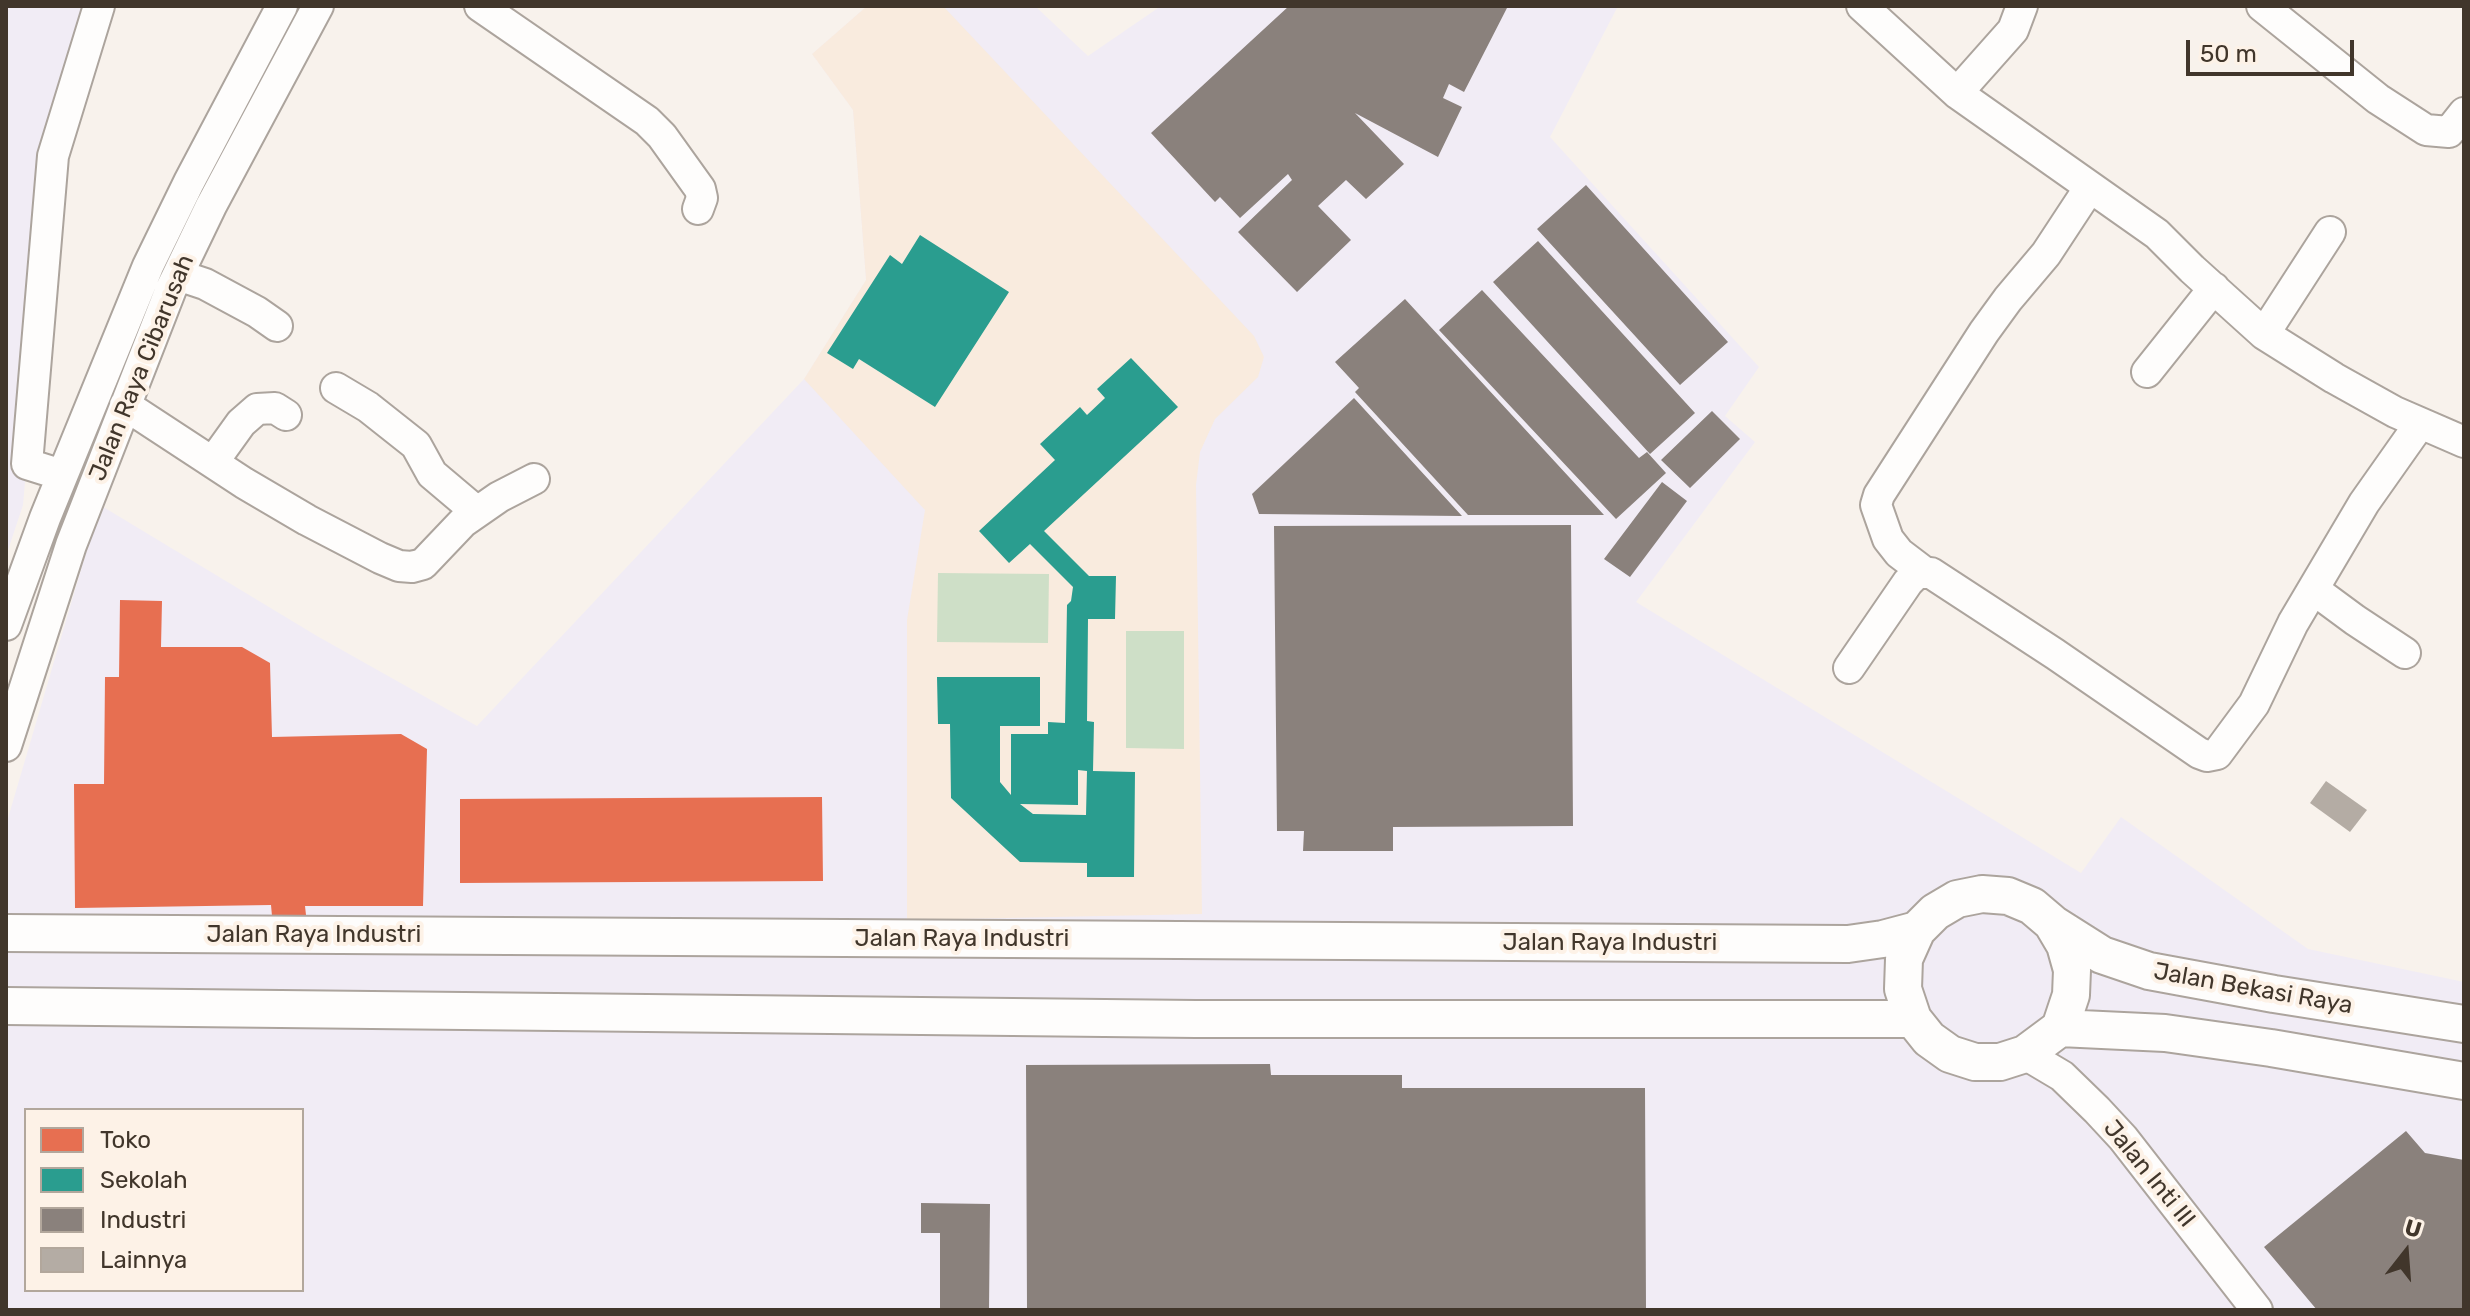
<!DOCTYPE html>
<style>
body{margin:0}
#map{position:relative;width:2470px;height:1316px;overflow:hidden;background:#f8f2ec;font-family:Rubik,sans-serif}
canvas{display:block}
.frame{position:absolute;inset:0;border:8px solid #41362b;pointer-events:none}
.legend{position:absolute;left:24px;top:1108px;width:280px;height:184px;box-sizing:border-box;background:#fdf2e7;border:2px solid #b2a79c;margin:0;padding:10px 14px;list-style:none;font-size:24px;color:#41362b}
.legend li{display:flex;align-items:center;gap:16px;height:40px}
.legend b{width:40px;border:2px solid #b2a79c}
.north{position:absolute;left:2366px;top:1212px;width:80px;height:80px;-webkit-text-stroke:6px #fdf2e7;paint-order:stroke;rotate:17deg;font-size:22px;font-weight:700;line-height:32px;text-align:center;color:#41362b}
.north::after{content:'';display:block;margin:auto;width:28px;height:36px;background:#41362b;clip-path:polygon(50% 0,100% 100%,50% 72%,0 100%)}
.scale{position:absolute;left:2186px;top:40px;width:168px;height:36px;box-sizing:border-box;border:4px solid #41362b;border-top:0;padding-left:10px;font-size:24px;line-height:28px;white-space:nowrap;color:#41362b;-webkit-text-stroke:6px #fdf2e7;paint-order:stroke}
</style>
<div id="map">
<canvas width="2470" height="1316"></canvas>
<div class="frame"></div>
<ul class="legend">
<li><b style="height:22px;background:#e76f51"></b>Toko</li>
<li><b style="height:22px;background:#2a9d8f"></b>Sekolah</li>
<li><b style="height:22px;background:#8a817c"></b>Industri</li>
<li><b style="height:22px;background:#b4aca4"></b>Lainnya</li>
</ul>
<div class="north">U</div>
<div class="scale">50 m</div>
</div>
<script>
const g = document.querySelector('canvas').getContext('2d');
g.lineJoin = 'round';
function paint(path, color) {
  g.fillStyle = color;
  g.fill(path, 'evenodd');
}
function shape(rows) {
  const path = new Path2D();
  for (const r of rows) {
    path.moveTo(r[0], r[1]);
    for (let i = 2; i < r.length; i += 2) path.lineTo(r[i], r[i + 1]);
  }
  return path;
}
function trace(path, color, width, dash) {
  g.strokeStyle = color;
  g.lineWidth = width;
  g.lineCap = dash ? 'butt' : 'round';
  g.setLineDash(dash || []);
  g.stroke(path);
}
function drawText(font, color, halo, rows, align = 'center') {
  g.font = font + ' Rubik,sans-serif';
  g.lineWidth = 8;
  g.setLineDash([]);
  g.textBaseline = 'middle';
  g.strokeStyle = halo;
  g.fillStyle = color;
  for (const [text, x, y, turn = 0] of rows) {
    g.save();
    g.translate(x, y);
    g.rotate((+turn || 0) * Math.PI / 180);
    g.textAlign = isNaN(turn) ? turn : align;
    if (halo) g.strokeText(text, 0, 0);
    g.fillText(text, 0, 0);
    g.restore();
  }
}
paint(shape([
 [6,6,99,6,53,156,23,505,6,556],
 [867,6,1035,6,1088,56,1161,6,1618,6,1550,137,1759,367,1725,416,1755,442,1636,602,2081,873,2121,817,2308,949,2464,982,2464,1310,6,1310,6,825,100,505,317,636,477,726,804,379,866,280,853,110,812,54],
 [26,1110,302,1110,302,1290,26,1290]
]), '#f1ecf5');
paint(shape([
 [867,6,943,6,1254,336,1264,357,1258,377,1215,419,1200,452,1196,485,1202,914,907,920,907,620,925,510,804,379,866,280,853,110,812,54]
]), '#f9ebde');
paint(shape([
 [938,573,1049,574,1048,643,937,642],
 [1126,631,1184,631,1184,749,1126,748]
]), '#cedfc7');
paint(shape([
 [120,600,162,601,161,647,242,647,270,663,272,737,401,734,427,749,423,906,305,906,306,915,272,916,271,905,75,908,74,784,104,784,105,677,119,677],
 [822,797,823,881,460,883,460,799]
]), '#e76f51');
paint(shape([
 [920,235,1009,292,935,407,859,359,853,369,827,353,890,255,902,264],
 [1131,358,1178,407,1044,531,1089,576,1116,576,1115,619,1088,619,1087,721,1094,722,1093,771,1135,772,1134,877,1087,877,1087,863,1020,862,951,798,950,724,938,724,937,677,1040,677,1040,726,1000,726,1000,782,1011,795,1011,734,1048,734,1048,722,1065,723,1067,605,1071,601,1073,587,1030,544,1009,563,979,531,1055,460,1040,444,1080,407,1087,415,1105,398,1097,389],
 [1078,770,1087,771,1086,815,1033,814,1020,804,1078,805]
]), '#2a9d8f');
paint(shape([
 [1289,6,1508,6,1464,92,1449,84,1443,98,1462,107,1438,157,1355,113,1404,164,1366,199,1346,180,1318,206,1351,240,1297,292,1238,232,1292,180,1288,174,1240,218,1220,197,1215,202,1151,133],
 [1586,185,1728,342,1680,385,1537,229],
 [1538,241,1695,413,1650,454,1493,282],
 [1482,290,1639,458,1647,452,1666,473,1616,519,1439,330],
 [1405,299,1604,515,1468,515,1355,392,1359,388,1335,362],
 [1354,398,1462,516,1259,514,1252,494],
 [1712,411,1740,439,1690,488,1661,460],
 [1662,482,1687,501,1630,577,1604,559],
 [1571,525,1573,826,1393,827,1393,851,1303,851,1304,831,1277,831,1274,526],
 [1270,1064,1271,1075,1402,1075,1402,1088,1645,1088,1646,1310,1027,1310,1026,1065],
 [2406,1131,2425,1153,2464,1160,2464,1310,2317,1310,2264,1247],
 [921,1203,990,1204,989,1310,940,1310,940,1233,921,1233]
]), '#8a817c');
paint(shape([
 [2326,781,2367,810,2350,832,2310,803]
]), '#b4aca4');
const minor = shape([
 [480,6,647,121,662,136,700,189,702,198,698,209],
 [1862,6,1957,93,2157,234,2192,269,2264,334,2334,378,2395,412,2464,442],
 [2262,6,2378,99,2426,130,2449,132,2464,113],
 [1957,93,2013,30,2022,6],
 [178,275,205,284,257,312,277,326],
 [2264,334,2330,232],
 [2147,372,2214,288],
 [336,388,368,407,416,445,432,474,477,512],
 [125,405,244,483,307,520,380,558,399,566,412,567,423,564,463,522,499,497,534,479],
 [213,462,241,423,257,409,275,408,286,415],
 [62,475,27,464,53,156,99,6],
 [1924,572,1899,553,1888,539,1876,505,1879,495,1984,332,2008,299,2046,254,2090,187],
 [2313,589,2355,620,2405,653],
 [6,625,45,518,148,266,189,182,282,6],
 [1849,668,1908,582,1917,573,1931,573,2055,654,2199,753,2207,756,2217,754,2254,704,2293,623,2364,503,2419,425],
 [6,746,71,545,171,289,211,206,318,6],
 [2025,1054,2062,1076,2097,1110,2123,1138,2257,1310]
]);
const major = shape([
 [1982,894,2008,896,2032,906,2052,923,2065,945,2072,970,2071,995,2060,1028,2025,1054,2000,1062,1975,1062,1950,1054,1929,1039,1913,1019,1903,989,1904,959,1917,930,1935,912,1957,899,1982,894],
 [2053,924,2102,955,2149,971,2274,994,2464,1024],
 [6,933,1848,944,1883,939,1917,930],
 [6,1006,1196,1019,1913,1019],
 [2060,1028,2165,1033,2271,1048,2464,1081]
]);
trace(minor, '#aca49d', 34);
trace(major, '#aca49d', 40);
trace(minor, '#fefdfc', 30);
trace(major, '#fefdfc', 36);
drawText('24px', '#41362b', '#fdf2e7', [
 ["Jalan Raya Cibarusah",142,368,-68],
 ["Jalan Raya Industri",314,935],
 ["Jalan Raya Industri",962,939],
 ["Jalan Raya Industri",1610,943],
 ["Jalan Bekasi Raya",2253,989,10],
 ["Jalan Inti III",2149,1174,51]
]);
</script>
